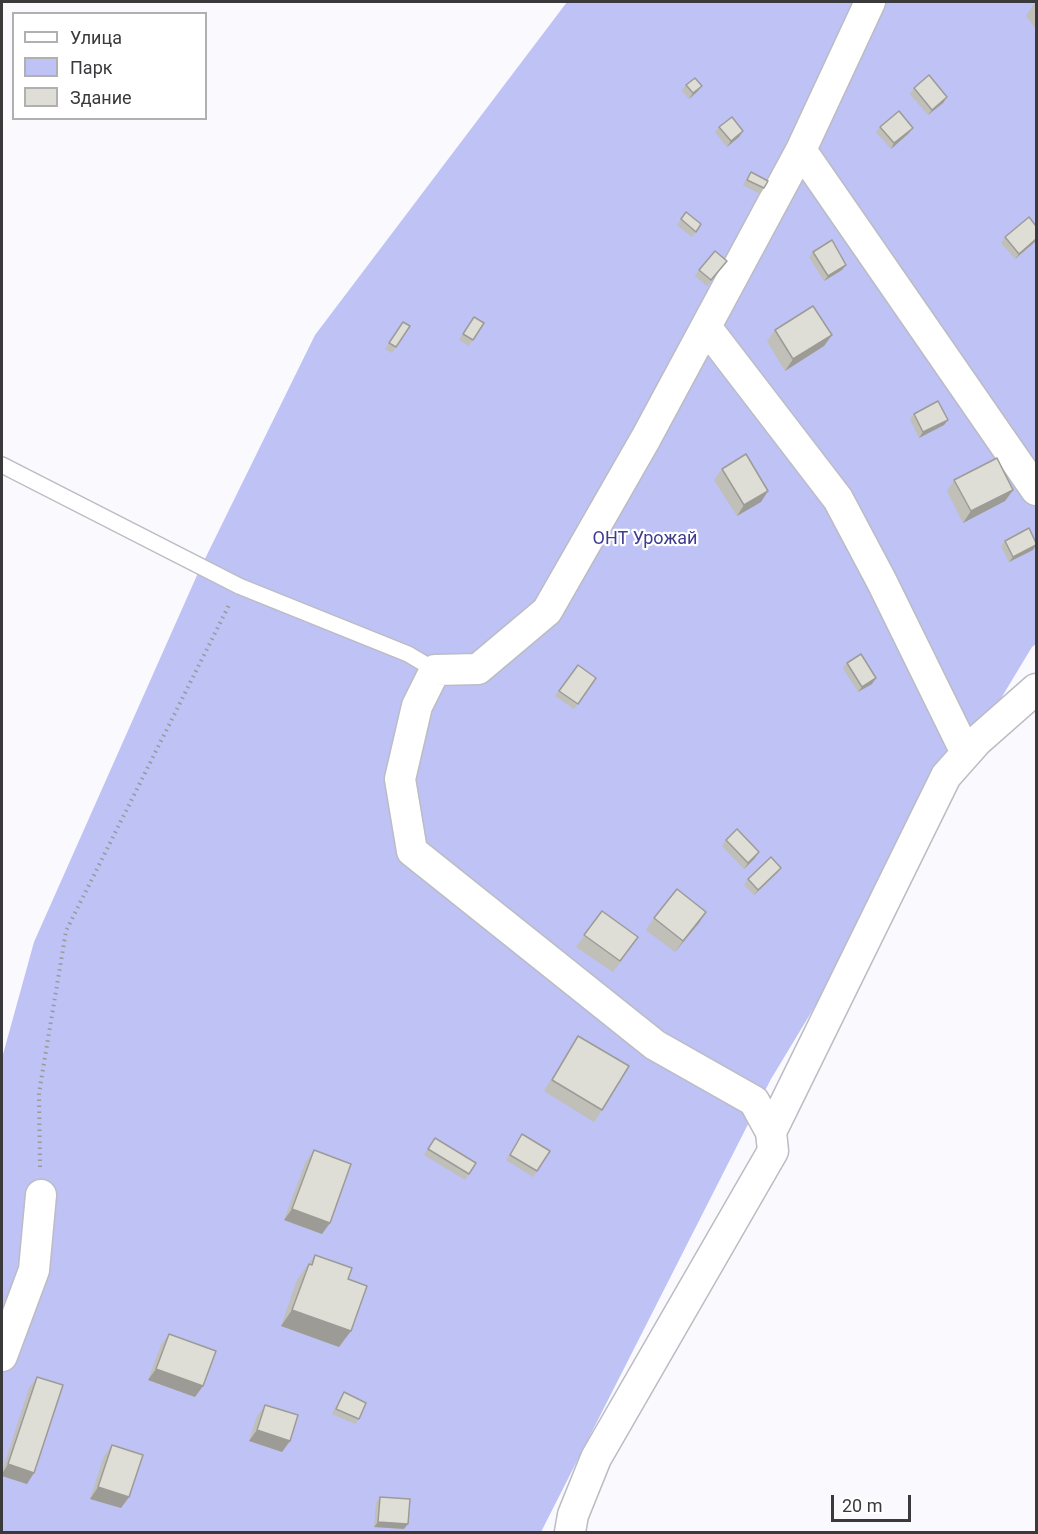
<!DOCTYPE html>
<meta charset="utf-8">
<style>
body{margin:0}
#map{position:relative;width:1038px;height:1534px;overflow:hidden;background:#fafafe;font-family:Roboto,sans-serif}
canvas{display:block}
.frame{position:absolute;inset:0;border:3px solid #3a3a3d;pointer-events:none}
.legend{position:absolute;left:12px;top:12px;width:195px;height:108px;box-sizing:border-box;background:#fff;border:2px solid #b0b0b1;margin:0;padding:8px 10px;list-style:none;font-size:18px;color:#3a3a3d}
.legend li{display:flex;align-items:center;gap:12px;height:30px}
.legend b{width:30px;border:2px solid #b0b0b1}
.scale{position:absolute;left:831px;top:1495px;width:80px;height:27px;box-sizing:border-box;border:3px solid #3a3a3d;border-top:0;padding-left:8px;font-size:18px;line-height:21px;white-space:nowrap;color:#3a3a3d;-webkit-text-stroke:4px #fff;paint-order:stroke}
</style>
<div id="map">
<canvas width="1038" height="1534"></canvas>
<div class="frame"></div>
<ul class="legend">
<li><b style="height:8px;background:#fff"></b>Улица</li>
<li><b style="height:16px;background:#bec2f4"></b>Парк</li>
<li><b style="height:16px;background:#dfded6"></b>Здание</li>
</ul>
<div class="scale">20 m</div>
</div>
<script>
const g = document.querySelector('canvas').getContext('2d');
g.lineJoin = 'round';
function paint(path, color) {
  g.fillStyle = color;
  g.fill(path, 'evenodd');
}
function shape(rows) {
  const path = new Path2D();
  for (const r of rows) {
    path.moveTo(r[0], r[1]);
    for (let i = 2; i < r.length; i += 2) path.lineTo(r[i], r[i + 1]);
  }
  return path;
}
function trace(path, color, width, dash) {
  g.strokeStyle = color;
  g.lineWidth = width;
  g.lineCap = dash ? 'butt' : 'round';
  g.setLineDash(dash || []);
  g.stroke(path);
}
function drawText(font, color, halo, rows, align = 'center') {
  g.font = font + ' Roboto,sans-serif';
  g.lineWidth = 4.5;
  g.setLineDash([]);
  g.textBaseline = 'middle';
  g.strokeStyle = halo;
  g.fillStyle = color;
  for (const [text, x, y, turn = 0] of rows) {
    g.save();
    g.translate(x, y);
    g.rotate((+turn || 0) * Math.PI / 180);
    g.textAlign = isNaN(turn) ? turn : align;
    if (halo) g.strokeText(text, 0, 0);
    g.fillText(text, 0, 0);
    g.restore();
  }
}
paint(shape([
 [567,2,1036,2,1036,644,1032,647,771,1079,541,1532,2,1532,2,1058,34,942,198,573,315,335]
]), '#bec2f4');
const lane = shape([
 [2,465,239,586,408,654,435,670]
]);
const street = shape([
 [801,150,1036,490],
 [706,327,838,499,882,582,966,753],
 [771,1132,754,1101,655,1045,412,851,400,779,417,706,435,670,478,669,547,611,646,438,801,150,870,2],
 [2,1356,34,1270,41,1195],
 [570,1532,573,1515,596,1458,773,1151,771,1132,946,776,977,741,1036,689]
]);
trace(lane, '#bbbcc4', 18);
trace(street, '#bbbcc4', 33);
trace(shape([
 [40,1167,39,1093,66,931,230,603]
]), '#99999c', 4, [1.5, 4.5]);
trace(lane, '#fff', 15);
trace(street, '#fff', 30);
paint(shape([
 [1036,2,1036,29,1026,16,1033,5],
 [686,85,698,91,689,99,682,91],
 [914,88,947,97,943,103,928,115,910,94],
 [719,127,743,131,739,137,727,147,715,132],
 [880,127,909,133,891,149,876,132],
 [751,172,764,188,760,194,743,185],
 [686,212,701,224,692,237,677,225],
 [1005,237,1036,241,1015,259,1001,243],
 [813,252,842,270,824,281,809,257],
 [727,261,707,286,695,276,699,270],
 [474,317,484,323,469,346,459,340],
 [403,322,410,326,392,353,385,349],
 [775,330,832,335,824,346,785,371,767,341],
 [914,414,948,420,944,425,919,438,910,419],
 [722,469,768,491,761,502,737,516,714,480],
 [954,480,1013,490,1005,501,963,523,947,491],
 [1005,541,1036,543,1036,545,1033,550,1009,562,1001,546],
 [847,663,872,684,858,692,843,668],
 [578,665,596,678,574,709,555,696],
 [726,840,755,858,744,869,722,846],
 [781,868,777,873,754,895,744,885,748,879],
 [602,911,638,937,613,972,576,947],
 [706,912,675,952,646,930,654,918],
 [578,1036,602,1110,594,1122,544,1091],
 [522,1134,537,1171,533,1177,506,1160],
 [435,1138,469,1174,465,1180,424,1155],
 [314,1150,322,1234,284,1220,306,1161],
 [315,1255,348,1279,339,1347,281,1326,297,1280],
 [169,1334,195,1397,148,1380,161,1345],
 [37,1377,27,1484,2,1476,2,1472,29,1388],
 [344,1392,359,1419,355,1424,332,1414,340,1398],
 [265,1405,290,1441,282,1452,249,1441,257,1416],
 [112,1445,129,1497,121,1508,90,1499,104,1456],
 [380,1497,404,1529,374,1527,376,1503]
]), '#c0bfb8');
paint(shape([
 [702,86,698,91,689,99,693,93],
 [947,97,943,103,928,115,932,110],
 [913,128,909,133,891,149,894,143],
 [743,131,739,137,727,147,731,141],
 [1036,239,1036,241,1015,259,1019,254],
 [846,265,842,270,824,281,828,276],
 [832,335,824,346,785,371,793,359],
 [948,420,944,425,919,438,923,432],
 [1013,490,1005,501,963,523,971,511],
 [768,491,761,502,737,516,744,505],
 [1036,545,1033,550,1009,562,1013,557],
 [876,678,872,684,858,692,862,687],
 [759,852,755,858,744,869,748,863],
 [781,868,777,873,754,895,758,890],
 [706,912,699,923,675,952,683,941],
 [292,1209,330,1223,322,1234,284,1220],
 [292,1310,351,1331,339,1347,281,1326],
 [156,1369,203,1386,195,1397,148,1380],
 [257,1430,290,1441,282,1452,249,1441],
 [8,1464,34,1473,27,1484,2,1476,2,1474],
 [98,1487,129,1497,121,1508,90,1499],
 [378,1522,408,1524,404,1529,374,1527]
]), '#9c9b96');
const building = shape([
 [929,75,947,97,932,110,914,88,929,75],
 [695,78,702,86,693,93,686,85,695,78],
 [899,111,913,128,894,143,880,127,899,111],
 [732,117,743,131,731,141,719,127,732,117],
 [751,172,768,181,764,188,747,180,751,172],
 [686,212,701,224,696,232,681,219,686,212],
 [1029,217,1036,226,1036,239,1019,254,1005,237,1029,217],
 [832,240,846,265,828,276,813,252,832,240],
 [715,251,727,261,711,280,699,270,715,251],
 [813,306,832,335,793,359,775,330,813,306],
 [474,317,484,323,473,340,463,334,474,317],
 [403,322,410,326,396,347,389,343,403,322],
 [938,401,948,420,923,432,914,414,938,401],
 [746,454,768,491,744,505,722,469,746,454],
 [997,458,1013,490,971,511,954,480,997,458],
 [1029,528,1036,543,1036,545,1013,557,1005,541,1029,528],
 [861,654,876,678,862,687,847,663,861,654],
 [578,665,596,678,578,704,559,691,578,665],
 [737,829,759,852,748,863,726,840,737,829],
 [771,857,781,868,758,890,748,879,771,857],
 [677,889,706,912,683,941,654,918,677,889],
 [602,911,638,937,620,961,584,935,602,911],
 [578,1036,629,1066,602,1110,552,1080,578,1036],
 [522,1134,550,1151,537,1171,510,1155,522,1134],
 [435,1138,476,1163,469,1174,428,1149,435,1138],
 [314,1150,351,1164,330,1223,292,1209,314,1150],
 [315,1255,352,1268,348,1279,367,1286,351,1331,292,1310,309,1264,312,1265,315,1255],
 [169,1334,216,1351,203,1386,156,1369,169,1334],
 [37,1377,63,1385,34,1473,8,1464,37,1377],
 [344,1392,366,1403,359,1419,336,1409,344,1392],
 [265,1405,298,1415,290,1441,257,1430,265,1405],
 [112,1445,143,1455,129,1497,98,1487,112,1445],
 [380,1497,410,1499,408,1524,378,1522,380,1497]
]);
paint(building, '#dfded6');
trace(building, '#9c9b96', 1.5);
drawText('18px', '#403c8e', '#fff', [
 ["ОНТ Урожай",645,539]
]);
</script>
